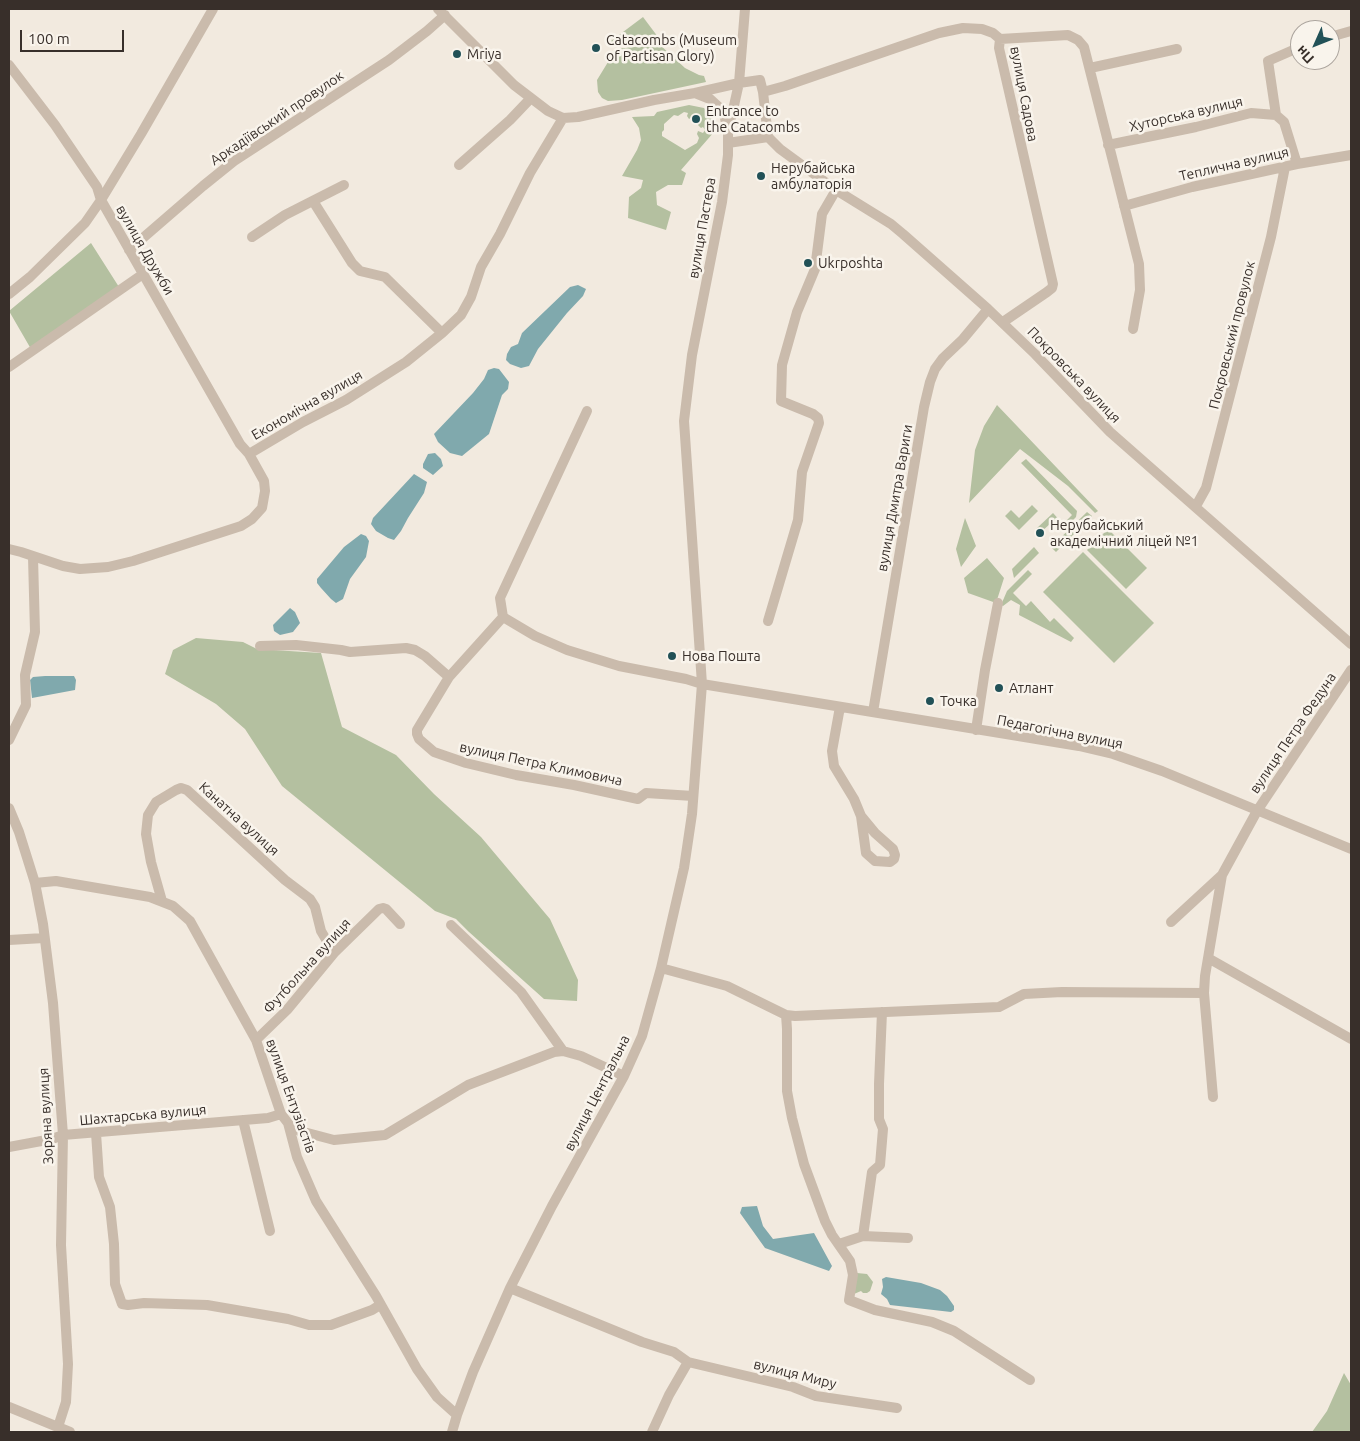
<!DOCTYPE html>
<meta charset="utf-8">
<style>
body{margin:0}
#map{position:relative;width:1360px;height:1441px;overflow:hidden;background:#f2eadf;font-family:Ubuntu,sans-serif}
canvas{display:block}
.frame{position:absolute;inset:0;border:10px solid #382f2a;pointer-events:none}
.north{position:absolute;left:1290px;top:20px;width:50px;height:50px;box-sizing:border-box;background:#f9f4ec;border:1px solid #aca59e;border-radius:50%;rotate:226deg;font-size:14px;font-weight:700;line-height:20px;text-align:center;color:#382f2a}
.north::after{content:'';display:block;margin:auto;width:18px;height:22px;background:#225157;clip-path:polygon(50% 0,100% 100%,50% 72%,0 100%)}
.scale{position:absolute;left:20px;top:30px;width:104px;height:22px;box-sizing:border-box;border:2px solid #382f2a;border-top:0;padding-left:6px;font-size:15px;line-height:18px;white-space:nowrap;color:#382f2a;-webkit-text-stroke:4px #f9f4ec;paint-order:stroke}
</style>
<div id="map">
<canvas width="1360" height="1441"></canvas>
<div class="frame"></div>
<div class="north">Пн</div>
<div class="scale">100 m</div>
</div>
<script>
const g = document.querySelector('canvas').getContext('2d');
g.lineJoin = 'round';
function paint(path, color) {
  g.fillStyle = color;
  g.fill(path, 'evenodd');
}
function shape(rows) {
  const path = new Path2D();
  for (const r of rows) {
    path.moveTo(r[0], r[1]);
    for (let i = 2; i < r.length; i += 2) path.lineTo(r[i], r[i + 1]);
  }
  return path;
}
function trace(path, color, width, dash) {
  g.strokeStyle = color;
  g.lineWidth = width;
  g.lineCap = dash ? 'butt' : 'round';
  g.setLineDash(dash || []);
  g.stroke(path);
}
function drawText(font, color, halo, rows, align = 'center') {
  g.font = font + ' Ubuntu,sans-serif';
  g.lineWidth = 5;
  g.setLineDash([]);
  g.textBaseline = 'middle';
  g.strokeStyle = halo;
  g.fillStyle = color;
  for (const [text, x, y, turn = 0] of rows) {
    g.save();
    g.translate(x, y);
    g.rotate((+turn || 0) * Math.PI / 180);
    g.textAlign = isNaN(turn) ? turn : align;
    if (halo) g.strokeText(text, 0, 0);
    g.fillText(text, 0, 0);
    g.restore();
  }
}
paint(shape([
 [643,17,658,37,613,43,611,41],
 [659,44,685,68,699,75,704,76,706,82,622,100,608,101,602,98,598,92,597,80,616,49],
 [689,105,704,108,716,121,716,127,714,132,681,170,686,173,682,185,668,185,656,192,657,205,671,212,666,230,628,218,629,197,641,188,643,180,622,176,637,150,641,140,639,128,632,117,654,116,657,112],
 [684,112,688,113,687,116,689,119,692,117,700,121,698,125,701,128,703,127,705,130,703,133,698,131,697,134,699,138,697,143,685,150,662,136,662,132,664,130,664,124,674,115,678,116],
 [91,243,119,287,31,349,9,311],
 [997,405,1098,511,1095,513,1068,486,1020,449,969,503,975,450,984,426],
 [1026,459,1077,511,1076,517,1061,532,1051,523,1040,533,1036,529,1053,513,1063,524,1072,515,1021,463],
 [1032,505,1038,511,1019,530,1005,516,1011,510,1019,518],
 [1087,512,1092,516,1056,552,1051,547],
 [965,518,976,546,961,567,956,549],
 [1108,529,1147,568,1126,589,1087,550],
 [1034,547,1039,553,1014,578,1012,569],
 [1083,552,1154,623,1114,663,1043,592],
 [987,558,1004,578,996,603,968,593,964,578],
 [1028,570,1032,574,1013,593,1026,606,1031,601,1050,622,1054,618,1074,638,1071,642,1019,615,1020,605,1011,600,1003,606,1001,605,1007,591],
 [196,638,243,642,257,649,321,653,342,727,396,755,434,794,481,837,550,919,578,980,577,1001,544,999,469,932,456,919,435,911,282,786,245,729,216,704,165,674,173,650],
 [857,1273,867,1274,873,1282,870,1291,867,1293,863,1293,861,1291,854,1294],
 [1344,1373,1351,1385,1351,1432,1312,1432,1327,1411]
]), '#b4c0a0');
paint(shape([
 [578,285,586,289,583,296,567,313,538,349,529,366,521,368,510,364,506,360,507,354,511,347,518,344,522,333,570,287],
 [494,368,499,369,509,382,508,389,502,395,489,434,462,456,450,453,438,442,434,434,473,393,484,379,488,370],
 [435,453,441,459,443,466,433,475,423,468,423,464,428,454],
 [414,474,427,482,424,493,408,518,401,531,394,540,388,538,376,531,371,524,373,518],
 [361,534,366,536,369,541,366,557,350,579,343,599,336,603,331,599,321,588,317,583,317,579,344,547],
 [290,608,295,612,300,623,293,632,280,635,274,631,273,625],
 [45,676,74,676,76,680,75,690,32,698,30,680,33,677],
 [757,1206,763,1226,773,1239,814,1233,832,1266,829,1271,765,1248,740,1213,742,1207],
 [886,1277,921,1283,940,1290,947,1296,954,1306,954,1310,951,1312,890,1305,887,1299,881,1294,883,1287,882,1279]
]), '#80a9ad');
trace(shape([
 [438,9,514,85,548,111,563,118,578,117,654,100,695,93,710,99,722,110,725,118,728,134,728,155,722,202,692,355,684,421,702,684,692,814,684,868,661,968,642,1036,624,1076,552,1206,510,1288,473,1372,457,1415,452,1432],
 [1330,37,1351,31],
 [9,65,55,125,97,187,101,200,240,444,249,454],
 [1090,68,1177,49],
 [695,93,739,83,760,80,763,92,785,86,939,33,963,28,982,29,993,33,1000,39],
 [1276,115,1268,61,1300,47],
 [729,128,739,83,745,9],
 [768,137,780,149,836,190,891,224,903,234,988,309,1035,354,1110,432,1351,644],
 [728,143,768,137,763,92],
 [1108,145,1196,127,1251,113,1276,115,1284,122,1297,164],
 [459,165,510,120,530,99],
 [313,201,352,263,360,271,385,277,442,333],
 [1124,206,1192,187,1297,164,1351,155],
 [252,237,285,215,344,185],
 [129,250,203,186,234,161,389,60,427,31,445,15],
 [9,294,30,277,85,223,101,200,141,134,213,9],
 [1003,322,1047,292,1052,288,1053,284,999,48,1000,39,1068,35,1078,40,1084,47,1139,264,1140,290,1133,329],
 [9,367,143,274],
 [587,411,500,598,503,617,449,677,417,730,417,734,419,739,434,752,466,763,516,775,574,785,638,799,646,793,693,796],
 [1196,506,1206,488,1271,237,1285,167],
 [9,549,21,552,63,566,80,569,108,567,133,561,241,526,252,519,262,508,265,491,264,481,249,454,303,422,346,400,406,362,442,333,461,315,471,297,481,267,500,234,530,173,563,118],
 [503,617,535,636,567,650,619,666,686,679,702,684,1079,746,1113,754,1162,771,1351,849],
 [768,621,798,520,802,472,819,423,818,418,813,414,781,401,782,365,797,312,815,269,822,214,836,190],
 [260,646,296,645,341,650,350,652,406,648,415,650,425,656,449,677],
 [840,707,832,751,834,766,854,799,861,816,866,853,875,861,890,862,894,859,895,855,893,849,875,833,861,816],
 [873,712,924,407,930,382,935,369,943,358,963,339,988,309],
 [976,730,985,670,998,603],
 [9,740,26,705,25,675,35,632,33,557],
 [9,808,19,832,35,883,43,924,53,1003,63,1135,61,1245,68,1364,66,1402,58,1427],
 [35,883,56,881,150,897,173,906,190,921,256,1040,281,1114,288,1123,297,1157,316,1201,376,1296,417,1369,437,1397,457,1415],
 [162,901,151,862,146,834,148,815,156,802,176,790,181,788,187,790,285,880,310,899,315,907,321,931,334,953],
 [1171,922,1222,875],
 [451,925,521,992,563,1051],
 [9,940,44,938],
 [1208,958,1351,1039],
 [661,968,727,986,786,1015,787,1029,787,1091,792,1118,804,1164,825,1221,832,1235,850,1261,853,1275,849,1300,875,1310,932,1322,954,1331,1030,1380],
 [786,1015,795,1016,999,1007,1024,994,1062,992,1204,993],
 [256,1040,287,1010,334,953,379,909,383,908,386,909,400,924],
 [1213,1097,1204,993,1205,976,1222,875,1257,811,1351,670],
 [243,1120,270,1231],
 [288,1123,300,1131,334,1140,385,1135,468,1085,554,1052,563,1051,581,1056,624,1076],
 [96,1133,99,1177,110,1207,114,1244,115,1284,122,1304,128,1305,144,1303,207,1305,288,1319,309,1325,331,1325,372,1310,380,1305],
 [9,1147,52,1139,63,1135,268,1118,281,1114],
 [863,1236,872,1172,880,1165,883,1129,879,1119,879,1084,882,1012],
 [839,1244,863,1236,908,1238],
 [510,1288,642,1342,674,1352,688,1362,793,1387,816,1396,897,1408],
 [9,1407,70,1432],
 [652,1432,669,1395,688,1362]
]), '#cabbac', 10);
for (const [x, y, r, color] of [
 [596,48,5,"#225157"],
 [457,54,5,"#225157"],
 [696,119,5,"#225157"],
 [761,176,5,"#225157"],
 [808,263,5,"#225157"],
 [1040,533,5,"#225157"],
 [672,656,5,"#225157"],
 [999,688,5,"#225157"],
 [930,701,5,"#225157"]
]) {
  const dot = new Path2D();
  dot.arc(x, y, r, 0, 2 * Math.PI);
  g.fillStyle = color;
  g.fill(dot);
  trace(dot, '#f9f4ec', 2);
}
drawText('14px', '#382f2a', '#f9f4ec', [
 ["Catacombs (Museum",606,40],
 ["of Partisan Glory)",606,56],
 ["Mriya",467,54],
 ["Entrance to",706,111],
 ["the Catacombs",706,127],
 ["Нерубайська",771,168],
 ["амбулаторія",771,184],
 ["Ukrposhta",818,263],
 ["Нерубайський",1050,525],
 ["академічний ліцей №1",1050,541],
 ["Нова Пошта",682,656],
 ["Атлант",1009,688],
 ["Точка",940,701]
], 'left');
drawText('14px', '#382f2a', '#f9f4ec', [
 ["вулиця Садова",1024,94,79],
 ["Хуторська вулиця",1186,114,-13],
 ["Аркадіївський провулок",277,118,-34],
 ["Теплична вулиця",1234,164,-13],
 ["вулиця Пастера",702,228,-80],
 ["вулиця Дружби",145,250,60],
 ["Покровський провулок",1232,335,-76],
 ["Покровська вулиця",1074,375,46],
 ["Економічна вулиця",307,405,-30],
 ["вулиця Дмитра Вариги",895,498,-80],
 ["Педагогічна вулиця",1060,732,11],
 ["вулиця Петра Федуна",1293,733,-56],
 ["вулиця Петра Климовича",541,764,12],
 ["Канатна вулиця",239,819,42],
 ["Футбольна вулиця",307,966,-48],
 ["вулиця Центральна",597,1093,-63],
 ["вулиця Ентузіастів",291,1096,70],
 ["Шахтарська вулиця",143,1115,-5],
 ["Зоряна вулиця",46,1116,-93],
 ["вулиця Миру",795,1374,14]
]);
</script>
